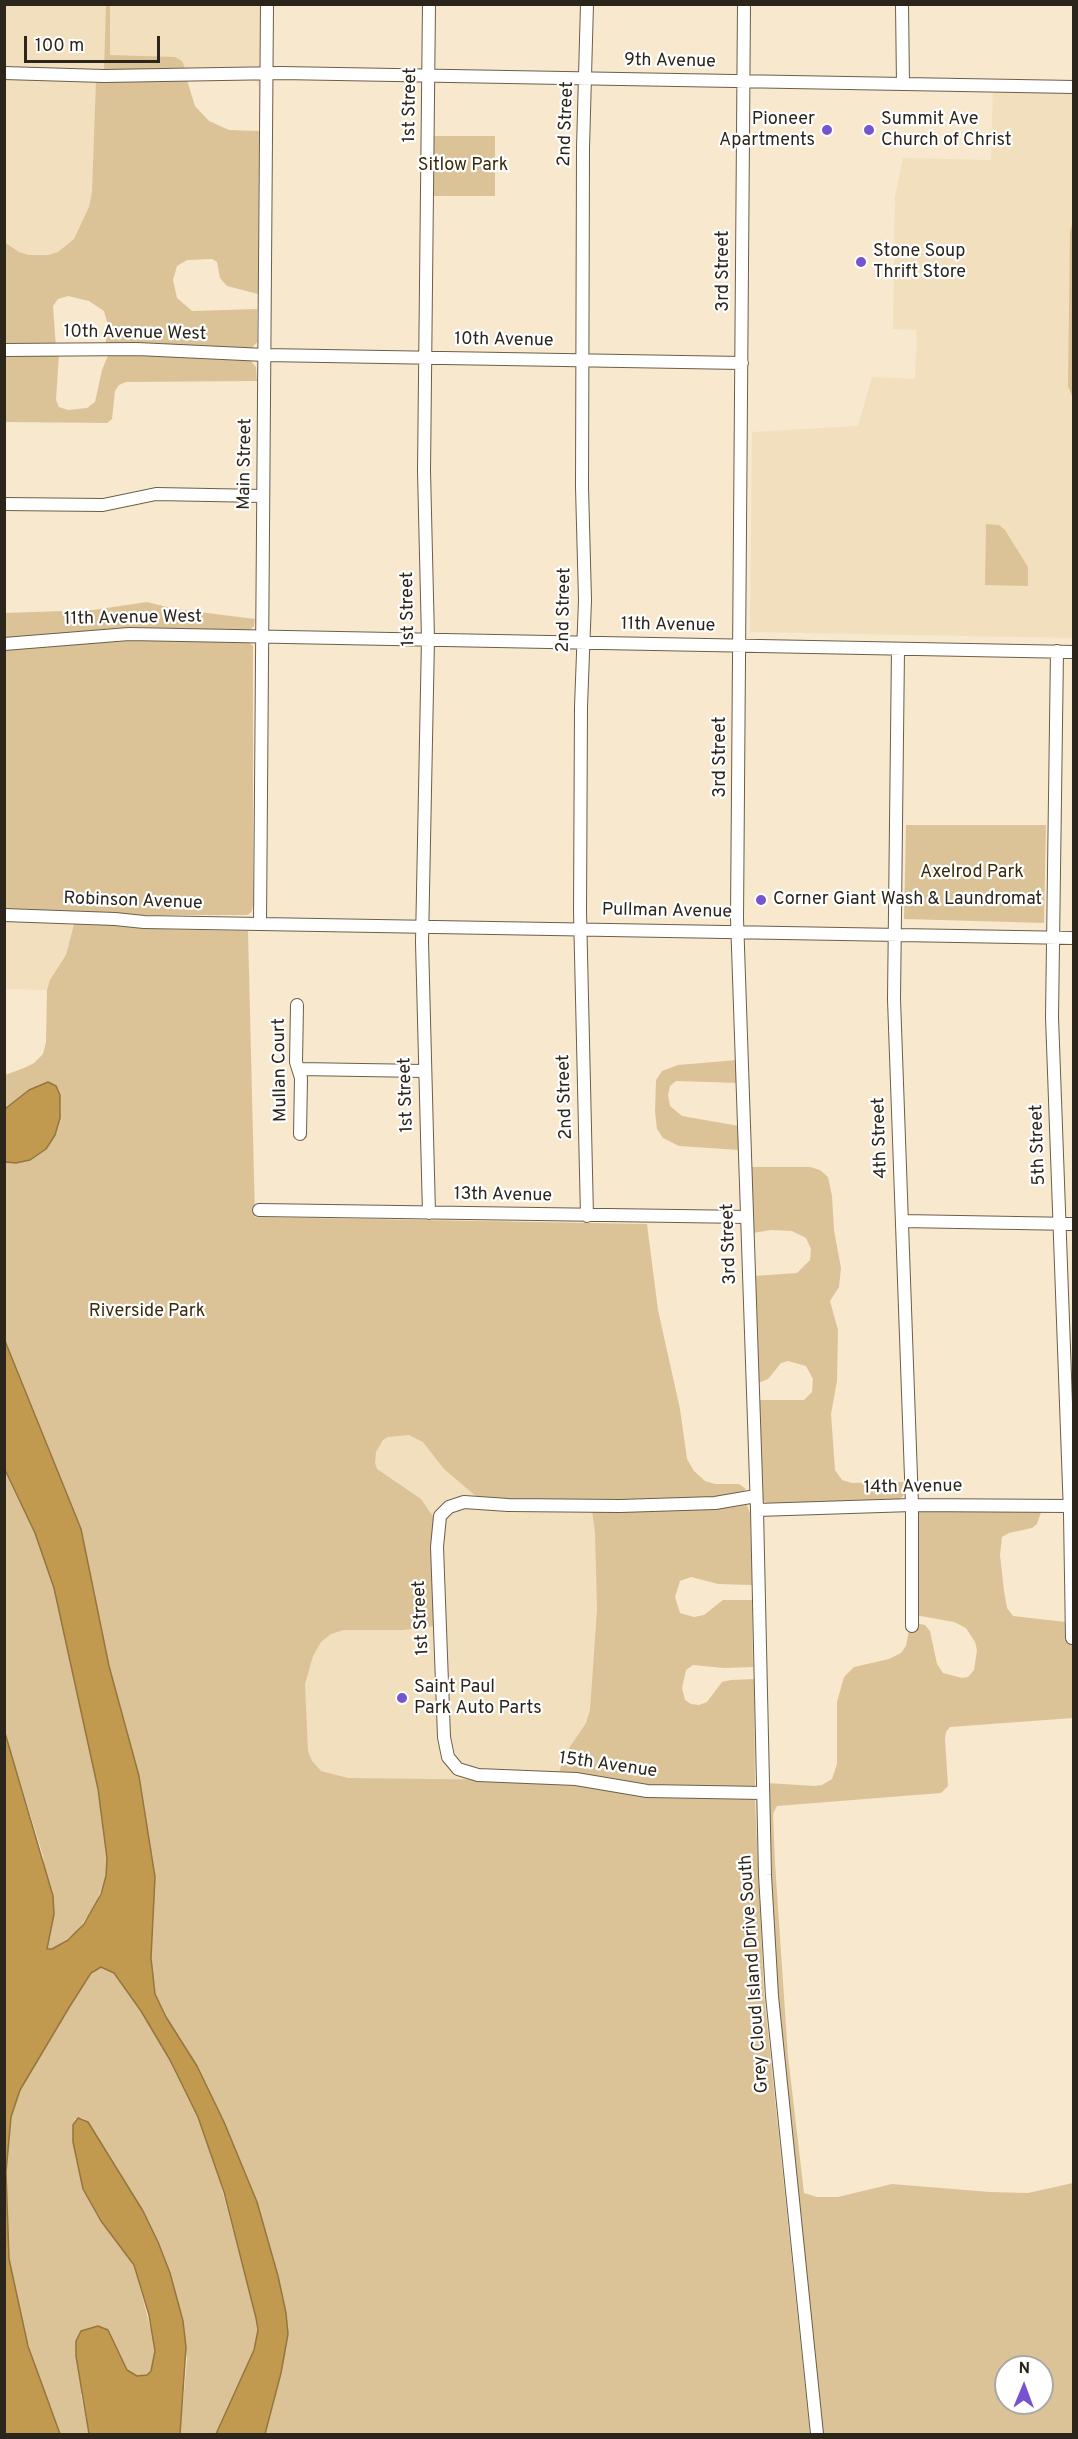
<!DOCTYPE html>
<style>
body{margin:0}
#map{position:relative;width:1078px;height:2439px;overflow:hidden;background:#f7e8ce;font-family:Overpass,sans-serif}
canvas{display:block}
.frame{position:absolute;inset:0;border:6px solid #2b251b;pointer-events:none}
.north{position:absolute;left:994px;top:2355px;width:60px;height:60px;box-sizing:border-box;background:#fff;border:2px solid #aaa8a4;border-radius:50%;rotate:1deg;font-size:16px;font-weight:700;line-height:24px;text-align:center;color:#2b251b}
.north::after{content:'';display:block;margin:auto;width:21px;height:27px;background:#7455cf;clip-path:polygon(50% 0,100% 100%,50% 72%,0 100%)}
.scale{position:absolute;left:24px;top:36px;width:136px;height:27px;box-sizing:border-box;border:3px solid #2b251b;border-top:0;padding-left:8px;font-size:18px;line-height:21px;white-space:nowrap;color:#2b251b;-webkit-text-stroke:4px #fff;paint-order:stroke}
</style>
<div id="map">
<canvas width="1078" height="2439"></canvas>
<div class="frame"></div>
<div class="north">N</div>
<div class="scale">100 m</div>
</div>
<script>
const g = document.querySelector('canvas').getContext('2d');
g.lineJoin = 'round';
function paint(path, color) {
  g.fillStyle = color;
  g.fill(path, 'evenodd');
}
function shape(rows) {
  const path = new Path2D();
  for (const r of rows) {
    path.moveTo(r[0], r[1]);
    for (let i = 2; i < r.length; i += 2) path.lineTo(r[i], r[i + 1]);
  }
  return path;
}
function trace(path, color, width, dash) {
  g.strokeStyle = color;
  g.lineWidth = width;
  g.lineCap = dash ? 'butt' : 'round';
  g.setLineDash(dash || []);
  g.stroke(path);
}
function drawText(font, color, halo, rows, align = 'center') {
  g.font = font + ' Overpass,sans-serif';
  g.lineWidth = 4.5;
  g.setLineDash([]);
  g.textBaseline = 'middle';
  g.strokeStyle = halo;
  g.fillStyle = color;
  for (const [text, x, y, turn = 0] of rows) {
    g.save();
    g.translate(x, y);
    g.rotate((+turn || 0) * Math.PI / 180);
    g.textAlign = isNaN(turn) ? turn : align;
    if (halo) g.strokeText(text, 0, 0);
    g.fillText(text, 0, 0);
    g.restore();
  }
}
paint(shape([
 [5,5,262,5,262,61,259,87,256,81,252,79,111,80,110,260,5,258],
 [993,86,1073,90,1073,638,750,632,752,432,858,426,872,377,915,379,917,330,893,329,895,197,903,158,991,160],
 [5,918,85,921,84,991,5,989],
 [287,1218,587,1223,603,1788,301,1777]
]), '#f2dfbe');
paint(shape([
 [106,4,110,5,110,55,175,57,182,61,186,71,104,71],
 [96,80,187,80,195,106,209,121,229,130,259,131,258,294,227,286,220,278,217,262,212,259,187,260,177,266,173,280,177,298,192,311,257,309,257,342,252,348,105,347,108,326,104,311,89,301,68,296,58,299,53,306,56,348,5,347,4,242,19,252,29,255,48,255,58,252,74,239,89,207,92,192],
 [432,136,495,136,495,196,431,196],
 [1073,220,1073,398,1068,386,1070,232],
 [150,352,251,361,256,367,257,381,126,382,119,385,115,391,112,419,107,423,5,422,5,353,59,354,56,400,59,407,68,410,87,408,95,402,102,370,109,353],
 [986,524,999,525,1005,530,1028,567,1028,586,985,585],
 [147,602,175,609,255,619,254,626,248,632,5,641,4,613,93,610],
 [89,638,248,641,253,646,253,905,252,911,248,915,114,915,5,911,5,646],
 [906,825,1046,825,1044,923,904,919],
 [75,920,118,922,156,929,248,931,255,1217,647,1224,658,1310,680,1409,687,1459,694,1471,705,1481,715,1484,739,1484,746,1489,743,1492,713,1500,514,1502,477,1497,444,1469,423,1442,409,1435,388,1437,383,1440,376,1452,375,1463,377,1469,421,1499,434,1518,431,1543,435,1626,403,1630,344,1630,331,1634,321,1642,313,1656,305,1684,308,1751,312,1761,321,1771,348,1778,518,1780,752,1798,755,1800,764,1994,810,2434,265,2434,281,2373,288,2334,286,2313,278,2276,257,2202,224,2122,197,2066,166,2017,155,1994,151,1958,155,1877,139,1776,109,1666,81,1529,5,1341,5,1162,16,1163,30,1160,46,1149,55,1135,61,1109,60,1095,29,1090,5,1109,5,1075,24,1068,34,1063,43,1054,46,1042,47,990,50,980,66,955],
 [737,1060,738,1083,676,1081,670,1086,668,1095,670,1106,682,1116,739,1126,739,1150,679,1146,663,1138,657,1129,655,1112,656,1080,662,1071,678,1065],
 [751,1167,810,1167,820,1170,828,1177,832,1196,834,1230,841,1268,839,1287,830,1301,838,1330,837,1381,831,1414,835,1470,842,1480,852,1483,905,1482,904,1495,899,1500,769,1505,763,1500,758,1400,804,1400,812,1392,813,1379,806,1366,788,1361,781,1363,768,1379,758,1383,754,1276,797,1273,810,1260,811,1249,806,1238,792,1231,771,1230,753,1233],
 [4,1470,35,1533,54,1588,93,1762,107,1848,106,1876,95,1906,75,1934,50,1950,46,1947,51,1928,43,1856,5,1733],
 [742,1504,747,1505,750,1513,752,1585,718,1584,691,1577,680,1581,675,1597,680,1613,694,1617,704,1615,723,1600,752,1600,753,1667,724,1668,693,1665,686,1670,682,1688,685,1700,691,1704,699,1705,707,1702,722,1682,731,1680,754,1679,755,1786,752,1788,656,1788,559,1773,565,1754,586,1723,590,1710,597,1610,595,1533,592,1510],
 [1042,1509,1037,1524,1032,1528,1009,1533,1002,1537,1000,1555,1004,1591,1007,1608,1013,1616,1066,1622,1067,1641,1073,1642,1073,1718,950,1727,946,1732,945,1739,948,1786,941,1793,777,1806,773,1814,775,1863,788,2056,804,2193,817,2197,838,2197,892,2184,990,2192,1028,2193,1073,2183,1073,2434,823,2434,776,1976,768,1783,814,1786,822,1785,832,1779,837,1764,837,1702,844,1677,854,1667,889,1659,901,1653,906,1646,909,1630,915,1623,925,1625,930,1631,937,1664,943,1673,962,1678,968,1677,974,1670,977,1650,975,1642,966,1628,954,1622,915,1615,917,1510],
 [1006,2367,1042,2367,1042,2403,1006,2403],
 [104,1967,111,1970,118,1978,141,2011,170,2060,198,2117,215,2163,256,2318,258,2335,251,2359,216,2434,180,2434,187,2359,170,2273,158,2242,143,2211,88,2122,82,2118,75,2119,73,2130,75,2154,83,2189,101,2221,134,2265,154,2341,154,2366,147,2375,141,2377,131,2374,123,2364,81,2394,89,2434,60,2434,41,2383,22,2324,9,2259,6,2231,6,2172,11,2117,20,2090,70,2006,91,1973,98,1968]
]), '#dcc397');
const water = shape([
 [48,1082,56,1086,60,1095,60,1118,55,1135,46,1149,30,1160,16,1163,5,1162,5,1109,29,1090,48,1082],
 [5,1341,81,1529,109,1666,139,1776,155,1877,151,1958,155,1994,166,2017,197,2066,224,2122,257,2202,278,2276,286,2313,288,2334,281,2373,265,2434,216,2434,254,2350,258,2330,256,2318,224,2192,198,2117,170,2060,141,2011,114,1973,101,1967,91,1973,70,2006,20,2090,11,2117,6,2172,9,2259,28,2346,60,2434,5,2434,5,1733,53,1896,54,1914,47,1949,52,1949,68,1940,84,1924,101,1894,106,1876,107,1858,98,1789,54,1588,35,1533,5,1470,5,1341],
 [78,2118,88,2122,143,2211,158,2242,170,2273,183,2321,186,2347,180,2434,89,2434,76,2356,76,2341,81,2331,98,2326,108,2330,127,2370,137,2376,147,2375,151,2371,155,2351,149,2315,134,2265,101,2221,83,2189,73,2142,73,2125,78,2118]
]);
paint(water, '#c1994f');
trace(water, '#94763f', 1.5);
const minor = shape([
 [587,4,583,148,582,487,585,600,581,707,580,911,587,1216],
 [744,4,737,918,757,1510,765,1875,772,1996,817,2434],
 [902,4,903,84],
 [4,73,104,76,281,73,1074,87],
 [4,350,137,349,265,355,742,363],
 [4,504,103,505,156,494,263,496],
 [4,644,129,634,1074,652],
 [898,649,894,999,912,1505,912,1626],
 [1057,651,1052,1017,1070,1514,1072,1638],
 [4,915,115,919,144,922,1074,938],
 [260,923,267,4],
 [297,1005,296,1062,301,1078,300,1134],
 [299,1069,424,1071],
 [259,1210,747,1217],
 [429,1213,422,942,428,639,424,471,429,4],
 [902,1221,1074,1224],
 [756,1496,715,1503,620,1506,508,1505,464,1502,449,1507,440,1516,437,1547,444,1737,448,1757,458,1769,478,1775,576,1779,647,1791,763,1793],
 [757,1510,912,1505,1070,1506]
]);
trace(minor, '#6c5f49', 14);
trace(minor, '#fff', 12);
for (const [x, y, r, color] of [
 [827,130,6,"#7455cf"],
 [869,130,6,"#7455cf"],
 [861,262,6,"#7455cf"],
 [761,900,6,"#7455cf"],
 [402,1698,6,"#7455cf"]
]) {
  const dot = new Path2D();
  dot.arc(x, y, r, 0, 2 * Math.PI);
  g.fillStyle = color;
  g.fill(dot);
  trace(dot, '#fff', 2);
}
drawText('18px', '#2b251b', '#fff', [
 ["9th Avenue",670,62,1],
 ["1st Street",411,105,-89],
 ["2nd Street",567,124,-88],
 ["3rd Street",724,271,-90],
 ["10th Avenue West",135,334,1],
 ["10th Avenue",504,341,1],
 ["Main Street",246,464,-89],
 ["1st Street",409,609,-91],
 ["2nd Street",565,610,-89],
 ["11th Avenue West",133,619,-1],
 ["11th Avenue",668,626,1],
 ["3rd Street",721,757,-90],
 ["Robinson Avenue",133,902,2],
 ["Pullman Avenue",667,912,1],
 ["Mullan Court",281,1070,-91],
 ["1st Street",407,1095,-92],
 ["2nd Street",566,1097,-92],
 ["4th Street",881,1138,-92],
 ["5th Street",1039,1145,-92],
 ["13th Avenue",503,1196,1],
 ["3rd Street",730,1244,-92],
 ["14th Avenue",913,1488,-1],
 ["1st Street",422,1618,-93],
 ["15th Avenue",608,1766,8],
 ["Grey Cloud Island Drive South",755,1974,-94]
]);
drawText('18px', '#2b251b', '#fff', [
 ["Pioneer",815,120,"right"],
 ["Apartments",815,141,"right"],
 ["Summit Ave",881,120],
 ["Church of Christ",881,141],
 ["Stone Soup",873,252],
 ["Thrift Store",873,273],
 ["Corner Giant Wash & Laundromat",773,900],
 ["Saint Paul",414,1688],
 ["Park Auto Parts",414,1709]
], 'left');
drawText('18px', '#3b2a08', '#fff', [
 ["Sitlow Park",463,166],
 ["Axelrod Park",972,873],
 ["Riverside Park",147,1312]
]);
</script>
